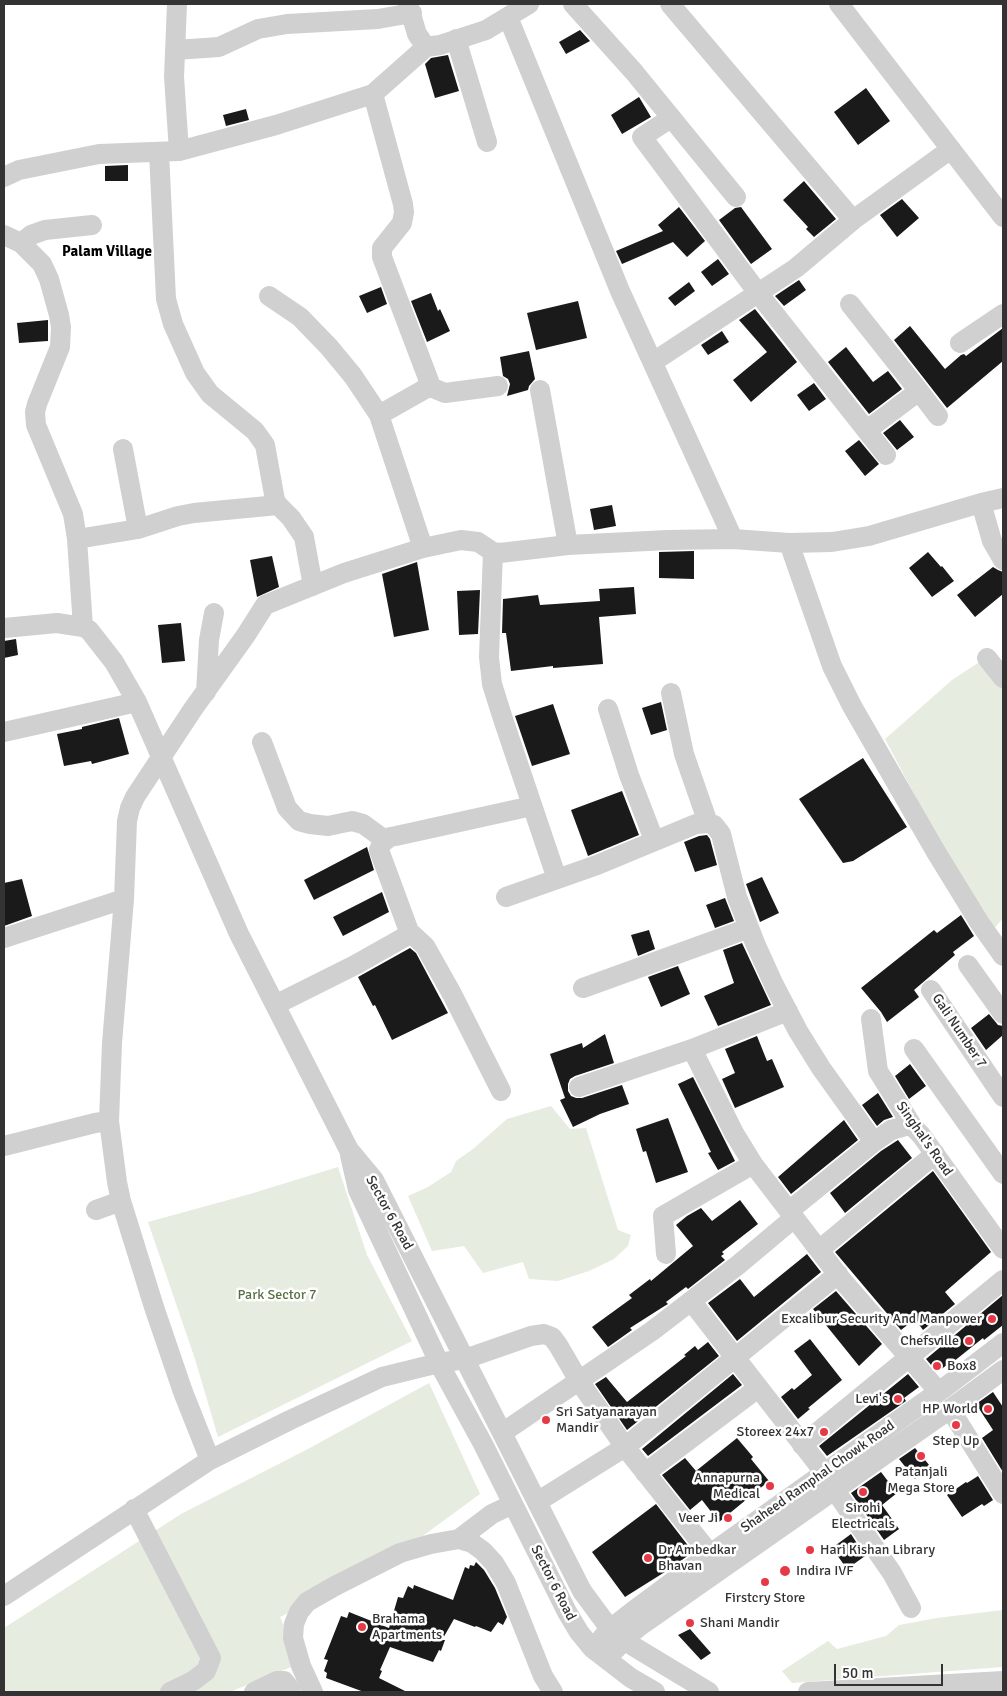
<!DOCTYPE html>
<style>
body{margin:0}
#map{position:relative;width:1007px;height:1696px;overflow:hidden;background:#fff;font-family:Signika,sans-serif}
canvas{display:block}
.frame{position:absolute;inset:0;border:5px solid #333;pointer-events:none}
.scale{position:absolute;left:834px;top:1664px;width:109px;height:22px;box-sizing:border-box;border:2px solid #333;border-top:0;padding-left:6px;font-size:15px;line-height:18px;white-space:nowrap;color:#333;-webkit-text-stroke:4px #fff;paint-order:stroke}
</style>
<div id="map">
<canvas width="1007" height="1696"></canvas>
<div class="frame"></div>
<div class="scale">50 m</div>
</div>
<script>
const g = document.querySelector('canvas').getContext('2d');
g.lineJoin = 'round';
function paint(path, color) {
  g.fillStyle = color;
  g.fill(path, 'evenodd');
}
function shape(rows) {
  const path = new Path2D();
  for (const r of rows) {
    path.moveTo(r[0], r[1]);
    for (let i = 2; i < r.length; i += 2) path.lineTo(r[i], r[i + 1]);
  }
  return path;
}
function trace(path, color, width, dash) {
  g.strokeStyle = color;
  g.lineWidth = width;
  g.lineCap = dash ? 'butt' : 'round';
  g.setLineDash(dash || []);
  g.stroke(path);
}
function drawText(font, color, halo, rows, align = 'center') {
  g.font = font + ' Signika,sans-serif';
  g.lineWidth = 5;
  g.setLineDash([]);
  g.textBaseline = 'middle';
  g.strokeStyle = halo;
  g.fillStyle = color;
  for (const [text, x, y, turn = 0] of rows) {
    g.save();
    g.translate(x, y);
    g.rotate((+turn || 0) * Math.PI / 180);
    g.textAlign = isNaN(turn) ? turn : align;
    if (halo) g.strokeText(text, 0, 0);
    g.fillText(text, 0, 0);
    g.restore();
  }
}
paint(shape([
 [984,659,1003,673,1003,918,994,929,948,858,885,739,952,680],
 [551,1106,570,1129,586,1128,618,1230,631,1235,628,1246,614,1259,589,1271,558,1281,529,1279,523,1262,483,1273,464,1246,432,1251,408,1196,428,1187,451,1172,456,1161,473,1149,507,1119],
 [338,1167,367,1255,412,1341,218,1437,195,1359,148,1222,250,1194],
 [429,1383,480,1494,375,1571,280,1617,301,1663,230,1692,4,1692,4,1628,181,1514,306,1450],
 [1003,1610,1003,1667,792,1683,782,1671,828,1641,837,1649,886,1636,899,1625,937,1618]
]), '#e6ecdf');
paint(shape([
 [580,30,590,41,566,54,559,42],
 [448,55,459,91,435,98,425,64,431,58],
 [866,88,890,121,858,145,834,112],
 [639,97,651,117,622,134,611,115],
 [246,109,249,120,226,126,223,115],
 [128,165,128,181,105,181,105,166],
 [804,181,836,219,814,237,806,229,808,227,783,200],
 [902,199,919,218,897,237,880,215],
 [679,207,705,241,687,257,673,242,622,264,616,251,663,231,658,225],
 [741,207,772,249,751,264,719,220,735,208],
 [718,259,729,274,712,286,701,272],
 [799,280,806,290,784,306,775,296],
 [689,282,695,291,675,306,668,298],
 [381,287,387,304,367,313,359,296],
 [431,293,438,311,440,309,450,331,427,342,411,301],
 [578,301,587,338,536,350,527,313],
 [755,309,797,362,751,402,733,380,767,352,739,320],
 [48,320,48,341,19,343,17,323],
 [910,326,945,369,961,355,964,354,966,356,1003,328,1003,361,947,408,894,340],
 [722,331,729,342,708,355,701,345],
 [846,347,873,382,888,371,902,389,869,414,828,362],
 [529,351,535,379,529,386,528,390,507,396,510,384,508,379,503,376,500,357],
 [814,383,826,399,809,411,797,395],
 [900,420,914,437,897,450,883,433],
 [859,440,879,464,865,476,845,451],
 [612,505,616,526,594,530,590,509],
 [694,551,694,579,659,578,659,552],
 [928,552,941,567,942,566,954,581,932,597,909,568],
 [272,556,279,587,257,597,250,560],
 [417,562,429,630,394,637,382,574],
 [993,567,998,570,1003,572,1003,594,975,617,957,595],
 [634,587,636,614,599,617,603,664,553,668,553,666,511,671,506,633,502,633,503,599,538,595,540,605,600,601,599,589],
 [480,590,478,634,459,635,457,591],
 [181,623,185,661,162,663,158,625],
 [16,639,18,655,4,658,4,641],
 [661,702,667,730,651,735,642,708],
 [553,704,570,754,532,766,515,716],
 [119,718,129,754,92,764,91,761,64,766,57,734,82,729,82,727],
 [863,758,907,827,853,861,843,863,799,799],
 [622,791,639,835,588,856,571,810],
 [707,835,710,839,717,865,695,872,684,842,699,836],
 [367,847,374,870,314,900,304,880],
 [762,877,779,913,760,922,746,884],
 [22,879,32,916,4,926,4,883],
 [382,892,389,912,343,936,333,917],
 [725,898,734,921,715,928,706,905],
 [961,915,974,936,953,952,955,955,914,990,919,997,887,1022,881,1012,861,988,934,930,937,933],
 [649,930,655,949,638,956,631,935],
 [742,943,771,1005,718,1026,704,996,734,983,723,950],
 [410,948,416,953,448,1013,392,1040,375,1005,373,1006,358,977],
 [678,966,690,994,661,1007,648,977],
 [989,1014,998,1025,1003,1026,1003,1035,986,1050,971,1028],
 [605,1034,614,1063,575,1076,570,1079,568,1084,568,1091,571,1096,576,1098,582,1098,622,1085,629,1104,600,1114,573,1127,560,1100,565,1098,550,1054,582,1043,583,1048],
 [757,1036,767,1061,772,1059,784,1087,735,1108,722,1079,735,1073,725,1049],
 [910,1064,926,1086,909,1099,895,1076],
 [693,1077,735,1161,718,1170,708,1153,711,1152,678,1084],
 [878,1093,893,1117,884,1120,877,1126,862,1105],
 [668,1118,688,1172,656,1183,646,1151,643,1152,636,1129],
 [844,1120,858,1140,791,1194,778,1177],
 [898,1140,912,1158,845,1213,830,1193,881,1151],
 [933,1171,991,1252,945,1292,955,1304,923,1330,915,1319,901,1330,835,1252],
 [740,1200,758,1224,722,1252,724,1254,721,1256,725,1260,688,1289,686,1287,666,1302,668,1304,663,1307,630,1328,632,1330,608,1347,592,1327,632,1298,629,1295,650,1279,651,1281,693,1246,676,1225,687,1216,701,1208,712,1221],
 [807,1254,821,1272,737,1341,708,1303,740,1279,754,1297],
 [836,1291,882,1344,859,1366,813,1309],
 [1003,1295,1003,1325,984,1340,983,1338,948,1366,947,1365,937,1372,926,1359],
 [810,1339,842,1380,808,1408,810,1409,798,1419,781,1397,792,1388,794,1390,812,1375,794,1351],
 [708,1342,719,1356,627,1430,595,1384,606,1377,627,1402,686,1356,684,1355,695,1346,698,1350],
 [733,1374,742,1385,648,1456,642,1449],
 [908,1374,919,1387,904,1398,906,1401,827,1456,819,1446],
 [993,1392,1003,1407,1003,1472,982,1438,993,1430,976,1404],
 [737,1438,753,1457,751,1459,769,1481,719,1522,702,1500,690,1510,662,1475,685,1458,696,1471],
 [915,1448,930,1466,915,1479,899,1459],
 [881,1472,897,1493,882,1505,899,1529,884,1540,851,1493],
 [978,1476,993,1500,984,1506,982,1504,962,1517,947,1495,966,1482,967,1483],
 [656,1504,693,1552,668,1570,625,1597,592,1552],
 [851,1534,865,1556,847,1569,832,1548],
 [476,1562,484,1570,495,1588,507,1617,503,1625,498,1622,491,1632,476,1626,475,1627,454,1619,442,1640,445,1640,441,1651,439,1650,433,1662,390,1647,380,1670,382,1671,379,1678,407,1692,364,1692,326,1678,327,1673,324,1671,328,1660,324,1659,341,1616,347,1618,349,1612,389,1628,398,1597,403,1598,408,1586,413,1589,414,1585,453,1600,465,1567,469,1569,470,1565,474,1566],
 [690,1629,711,1653,701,1660,678,1635]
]), '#1a1a1a');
trace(shape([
 [177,4,174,77,179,151],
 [408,4,417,34,426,47],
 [573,4,634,72,736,197],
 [670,4,853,220],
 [839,4,1003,217],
 [508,17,620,291,733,539],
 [456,39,487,142],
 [175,50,219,47,258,29,287,24,378,19,412,13],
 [373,94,403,204,404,212,402,223,382,248,382,257,429,381,425,389,379,415],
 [159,152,166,299,173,324,195,373,210,394,255,431,265,445,275,500,278,505,291,518,304,537,313,586],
 [4,177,19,170,99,154,179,151,276,125,373,94,426,47,440,45,486,30,529,4],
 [4,235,21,243,42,264,49,279,59,315,61,327,60,347,37,404,35,412,36,425,73,514,77,539,83,627],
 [21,243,31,235,45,230,92,225],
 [269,296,300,317,329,347,353,376,379,415,423,548],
 [850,304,919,391],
 [960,343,1003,314],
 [653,362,758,293,642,137,671,118],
 [428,386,445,393,498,386],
 [540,390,568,545],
 [867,430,919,391,938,416],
 [123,449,138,529],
 [886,455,758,293,796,268,853,220,951,149],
 [981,503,992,541,1003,560],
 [77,539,138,529,178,516,194,513,278,505],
 [789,543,832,666,852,706,936,852,979,922,1003,956],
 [493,552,489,657,492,684,503,719,557,879],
 [4,628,57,623,83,627,89,630,114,662,137,702,239,934,349,1150,374,1180,582,1591,610,1629,623,1640,709,1692],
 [987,658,1003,678],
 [206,692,209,640,214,613],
 [671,693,684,754,708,823],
 [608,709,629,775,654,840],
 [4,732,137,702],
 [262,742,287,808,299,821,310,824,328,826,352,821,363,824,385,840],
 [506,897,597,865,696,824,708,823,714,825,721,834,737,897,755,943,774,985,798,1031,821,1068,874,1142],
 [410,934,379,850,382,843,390,837,396,836,532,806],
 [4,938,124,899],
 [968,965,1003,1014],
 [583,988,749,928],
 [931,990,1003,1097],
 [275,1005,355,965,410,934,413,935,425,946,452,994,501,1091],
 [871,1019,878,1071,913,1127,921,1135,1003,1249],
 [692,1049,734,1133,753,1164,842,1280,939,1392],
 [914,1049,1003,1174],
 [579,1087,692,1049,788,1011],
 [4,1146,95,1123,109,1121],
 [350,1155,358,1190,442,1369,483,1444,567,1612,579,1632,592,1648,631,1678,655,1692],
 [96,1210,121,1201],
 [789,1211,874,1142,891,1130,909,1125,913,1127],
 [819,1250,935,1154],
 [666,1254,663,1216,753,1164],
 [692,1302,824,1472],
 [950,1409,1003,1494],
 [502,1433,652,1331,738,1265,794,1218],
 [802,1445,1003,1280],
 [210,1460,183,1392,154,1307,121,1201,117,1182,109,1121,112,1043,124,899,127,821,130,808,135,797,193,709,246,635,265,605,344,573,423,548,461,540,478,542,493,552,500,553,568,545,668,540,733,539,789,543,832,542,869,536,981,503,1003,498],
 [645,1473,758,1388],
 [834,1489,892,1573,911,1608],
 [537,1502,625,1447,838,1274],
 [134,1509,211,1658,206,1671,193,1681,170,1692],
 [459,1539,492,1514,513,1504],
 [4,1596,210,1460,290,1420,382,1377,439,1363,465,1359,531,1336,544,1334,552,1337,558,1345,579,1381,625,1447,710,1554],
 [602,1638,610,1629,633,1611,710,1554,944,1388,1003,1343],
 [616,1649,623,1640,640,1626,950,1409,1003,1370],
 [254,1692,277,1681,284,1681,288,1686,291,1692],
 [313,1692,301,1666,293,1638,294,1624,299,1612,307,1602,335,1586,400,1553,431,1544,459,1539,472,1543,483,1551,494,1563,506,1583,543,1676,553,1692],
 [808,1692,1003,1681]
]), '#d0d0d0', 20);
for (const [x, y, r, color] of [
 [992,1319,5,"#e63946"],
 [969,1341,5,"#e63946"],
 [937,1366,5,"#e63946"],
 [898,1399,5,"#e63946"],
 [988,1409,5,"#e63946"],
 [546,1420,5,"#e63946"],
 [956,1425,5,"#e63946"],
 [824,1432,5,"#e63946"],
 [921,1456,5,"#e63946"],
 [770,1486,5,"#e63946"],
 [863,1492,5,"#e63946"],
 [728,1518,5,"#e63946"],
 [810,1550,5,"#e63946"],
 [648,1558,5,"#e63946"],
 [785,1571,6,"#e63946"],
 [765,1582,5,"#e63946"],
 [690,1623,5,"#e63946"],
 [362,1627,5,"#e63946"]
]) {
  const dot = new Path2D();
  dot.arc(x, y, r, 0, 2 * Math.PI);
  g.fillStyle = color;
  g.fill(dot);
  trace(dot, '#fff', 2);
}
drawText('14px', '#333', '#fff', [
 ["Gali Number 7",959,1031,56],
 ["Singhal's Road",924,1139,55],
 ["Sector 6 Road",389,1213,61],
 ["Shaheed Ramphal Chowk Road",818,1477,-35],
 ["Sector 6 Road",553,1583,63]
]);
drawText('14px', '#56703f', '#fff', [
 ["Park Sector 7",277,1295]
]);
drawText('14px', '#333', '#fff', [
 ["Excalibur Security And Manpower",982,1319],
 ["Chefsville",959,1341],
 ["Box8",947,1366,"left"],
 ["Levi's",888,1399],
 ["HP World",978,1409],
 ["Sri Satyanarayan",556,1412,"left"],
 ["Mandir",556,1428,"left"],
 ["Storeex 24x7",814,1432],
 ["Step Up",956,1441,"center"],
 ["Patanjali",921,1472,"center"],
 ["Mega Store",921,1488,"center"],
 ["Annapurna",760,1478],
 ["Medical",760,1494],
 ["Sirohi",863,1508,"center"],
 ["Electricals",863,1524,"center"],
 ["Veer Ji",718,1518],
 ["Dr Ambedkar",658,1550,"left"],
 ["Bhavan",658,1566,"left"],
 ["Hari Kishan Library",820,1550,"left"],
 ["Indira IVF",796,1571,"left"],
 ["Firstcry Store",765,1598,"center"],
 ["Brahama",372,1619,"left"],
 ["Apartments",372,1635,"left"],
 ["Shani Mandir",700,1623,"left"]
], 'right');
drawText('bold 15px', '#000', '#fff', [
 ["Palam Village",107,252]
]);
</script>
